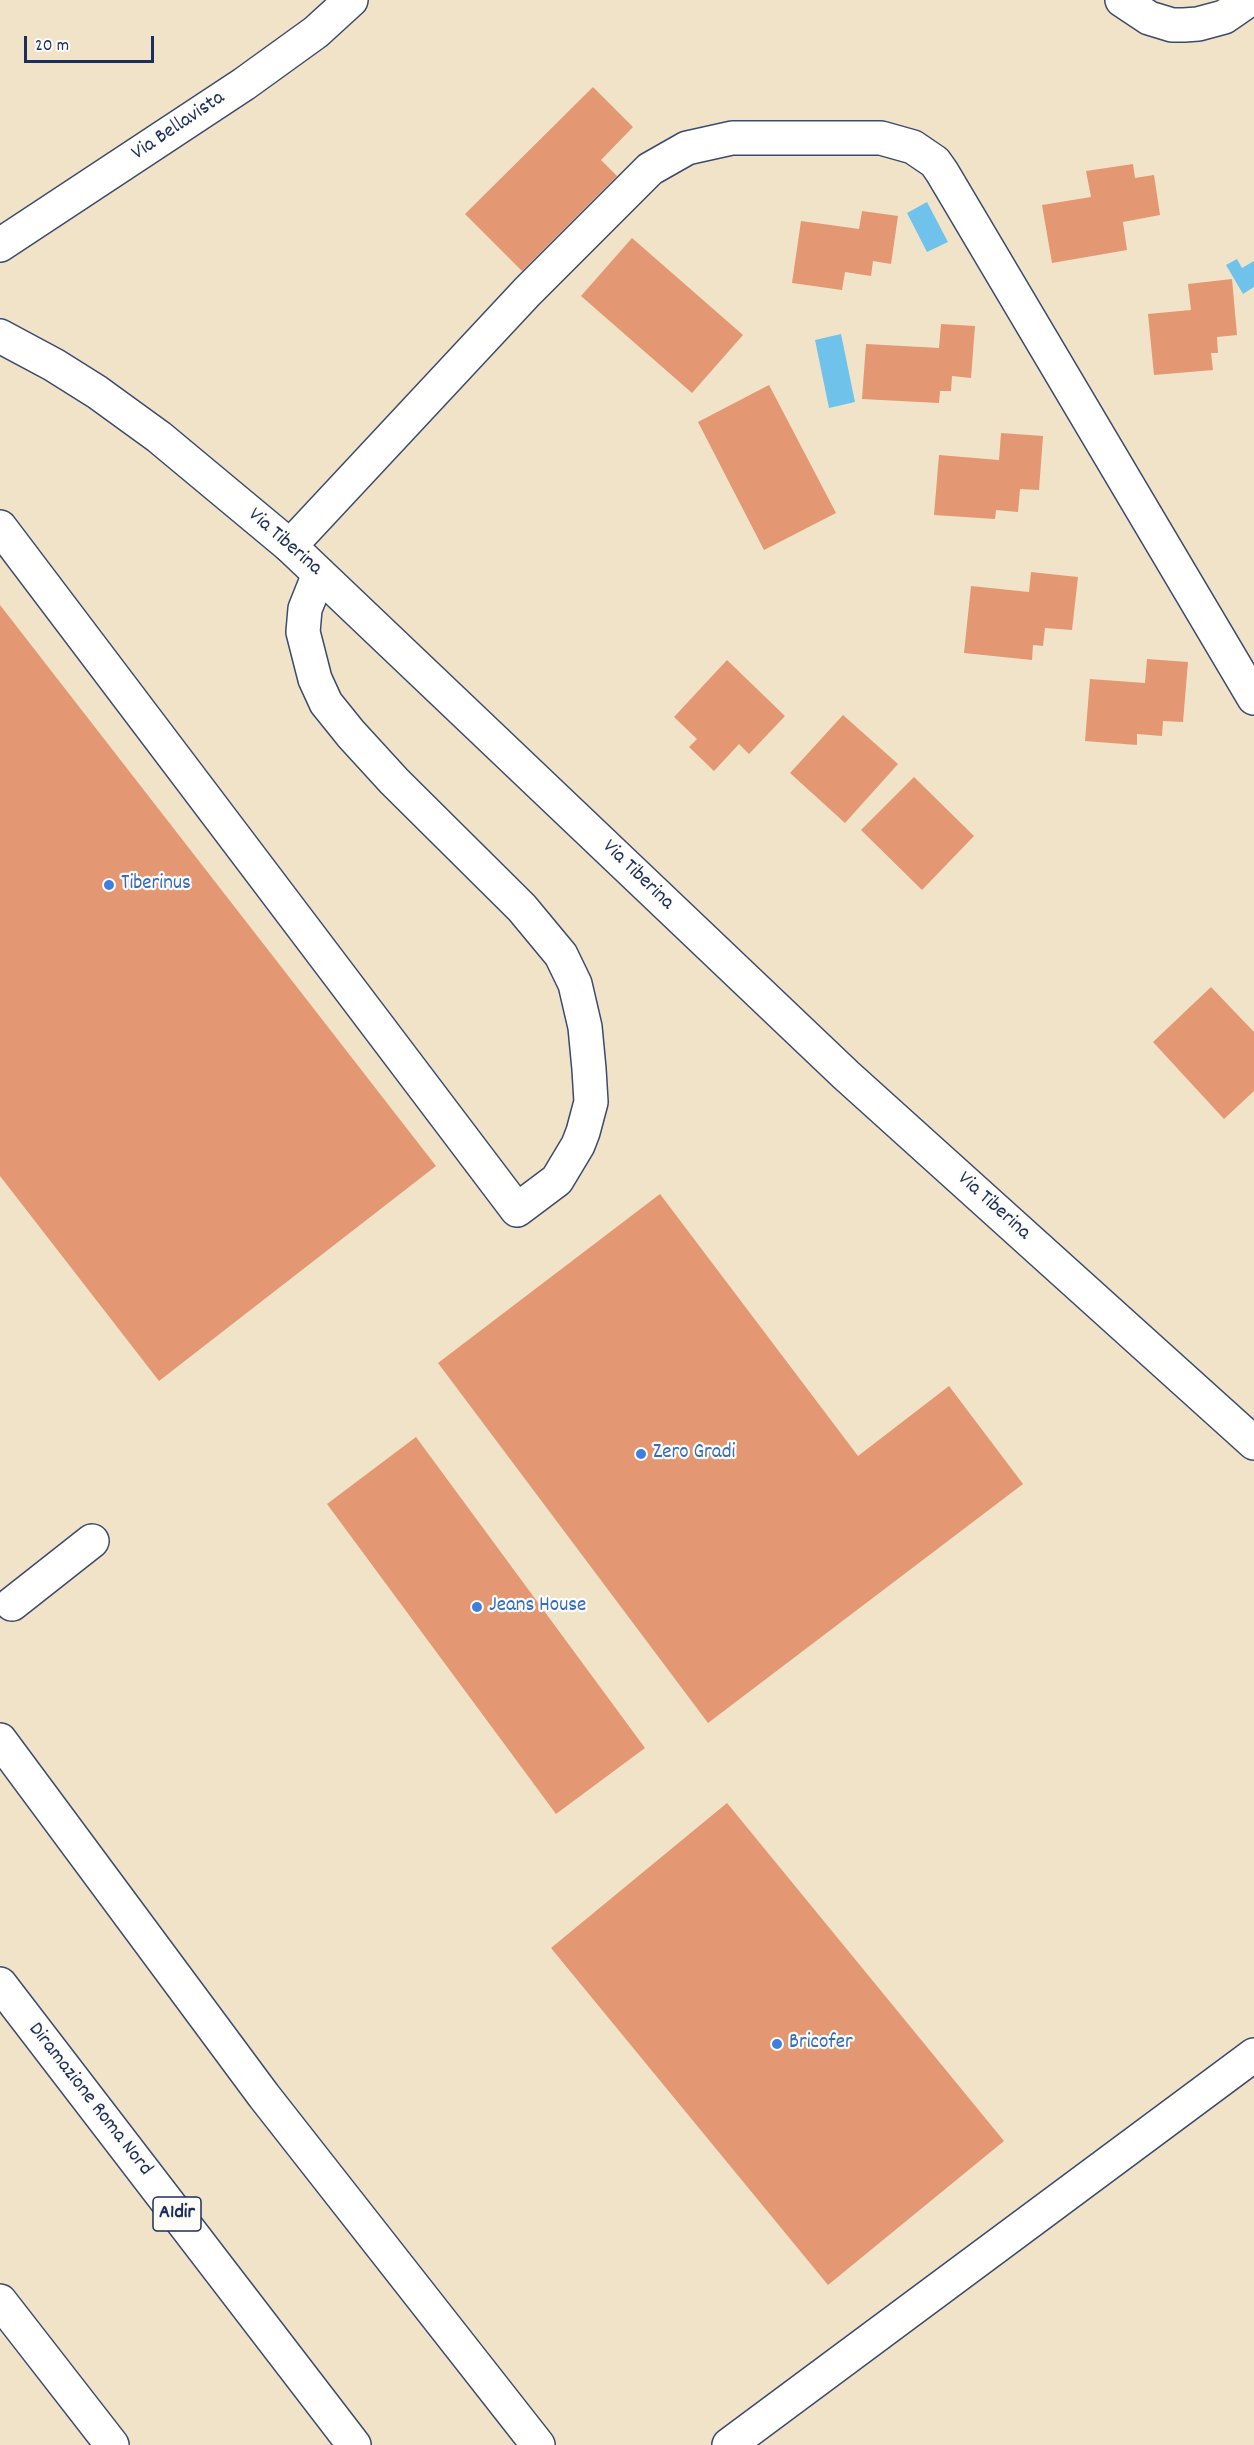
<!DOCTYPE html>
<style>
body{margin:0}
#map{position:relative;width:1254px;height:2445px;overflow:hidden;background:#f1e3c7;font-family:Dekko,sans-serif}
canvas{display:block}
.scale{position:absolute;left:24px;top:36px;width:130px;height:27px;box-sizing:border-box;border:3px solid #1b2f5e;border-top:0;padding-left:8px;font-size:18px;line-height:21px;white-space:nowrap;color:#1b2f5e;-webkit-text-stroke:4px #fdfcf7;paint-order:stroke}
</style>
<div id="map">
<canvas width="1254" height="2445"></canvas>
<div class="scale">20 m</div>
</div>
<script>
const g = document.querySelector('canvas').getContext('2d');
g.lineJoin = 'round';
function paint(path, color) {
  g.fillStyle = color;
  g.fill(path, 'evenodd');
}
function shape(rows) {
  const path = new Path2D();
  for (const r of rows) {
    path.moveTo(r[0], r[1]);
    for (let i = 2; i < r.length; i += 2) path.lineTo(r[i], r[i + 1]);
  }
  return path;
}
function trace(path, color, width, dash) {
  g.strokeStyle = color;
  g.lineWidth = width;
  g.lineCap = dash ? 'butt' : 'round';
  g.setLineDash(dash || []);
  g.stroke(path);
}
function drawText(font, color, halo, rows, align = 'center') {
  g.font = font + ' Dekko,sans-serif';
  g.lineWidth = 4.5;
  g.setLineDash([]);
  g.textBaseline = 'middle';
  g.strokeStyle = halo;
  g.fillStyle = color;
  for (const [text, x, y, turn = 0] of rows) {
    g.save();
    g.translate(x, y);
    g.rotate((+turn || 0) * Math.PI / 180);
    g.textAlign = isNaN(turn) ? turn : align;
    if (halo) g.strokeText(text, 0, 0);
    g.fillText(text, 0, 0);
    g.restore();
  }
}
paint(shape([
 [927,202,948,242,927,252,907,213],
 [1237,259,1242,268,1254,261,1254,287,1243,294,1226,265],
 [841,334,855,402,829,408,815,340]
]), '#6fc3eb');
paint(shape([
 [593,87,633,127,601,160,617,176,522,271,465,214],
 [1133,164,1135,178,1154,175,1160,215,1123,222,1127,250,1052,263,1042,205,1091,197,1086,171],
 [862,211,898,216,891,264,873,261,871,276,845,272,842,290,792,283,801,221,859,229],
 [632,238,743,335,692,393,581,296],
 [1232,279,1237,335,1217,337,1218,353,1211,353,1213,370,1154,375,1148,314,1191,310,1188,284],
 [941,324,975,326,971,378,952,376,951,391,940,391,939,403,862,399,866,344,939,348],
 [769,385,836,513,764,550,698,422],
 [1001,433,1043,436,1039,490,1020,489,1018,512,996,510,995,519,934,515,939,455,999,460],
 [1031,572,1078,577,1072,630,1045,628,1043,646,1033,645,1032,660,964,653,971,586,1029,592],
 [0,605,436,1166,159,1381,0,1176],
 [1147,659,1188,662,1183,722,1163,721,1162,736,1137,734,1137,745,1085,741,1090,679,1145,683],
 [727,660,785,716,749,754,739,744,714,771,689,747,697,739,674,717],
 [843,715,898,764,845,823,790,773],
 [914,777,974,836,922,890,861,830],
 [1211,987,1254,1032,1254,1091,1224,1119,1153,1042],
 [660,1194,858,1456,949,1386,1023,1484,708,1723,438,1363],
 [416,1437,645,1748,556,1814,327,1504],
 [727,1803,1004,2141,828,2285,551,1948]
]), '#e39773');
const minor = shape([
 [1122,0,1149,18,1172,25,1184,25,1198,24,1224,17,1249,0],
 [0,245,244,84,316,32,351,0],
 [0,527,517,1210,557,1180,578,1145,583,1132,591,1102,589,1069,585,1027,575,984,561,955,522,908,394,781,351,734,326,703,315,679,303,632,305,609,319,574],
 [290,546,527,292,650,169,687,148,732,138,881,138,913,147,935,162,942,172,1254,698],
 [12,1604,92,1541],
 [0,1740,264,2096,538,2445],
 [729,2445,1254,2055]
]);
const major = shape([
 [0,336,54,365,97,392,159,437,290,546,846,1075,1254,1443]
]);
const highway = shape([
 [0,1984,354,2445],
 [0,2301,112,2445]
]);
trace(minor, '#3b4a6e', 36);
trace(major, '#3b4a6e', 36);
trace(highway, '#3b4a6e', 36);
trace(minor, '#fff', 33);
trace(major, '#fff', 33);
trace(highway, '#fff', 33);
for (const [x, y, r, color] of [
 [109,885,6,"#3f7fe0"],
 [641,1454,6,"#3f7fe0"],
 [477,1607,6,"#3f7fe0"],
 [777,2044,6,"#3f7fe0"]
]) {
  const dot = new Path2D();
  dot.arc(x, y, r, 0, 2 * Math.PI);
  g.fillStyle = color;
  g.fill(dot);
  trace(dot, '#fdfcf7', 2);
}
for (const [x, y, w] of [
 [177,2214,48]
]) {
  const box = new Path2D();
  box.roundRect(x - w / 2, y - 17, w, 34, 4.5);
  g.fillStyle = '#fdfcf7';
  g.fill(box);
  trace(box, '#1b2f5e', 1.5);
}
drawText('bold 20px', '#1b2f5e', null, [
 ["A1dir",177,2214]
]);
drawText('21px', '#1b2f5e', '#fdfcf7', [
 ["Via Bellavista",179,127,-34],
 ["Via Tiberina",284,543,41],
 ["Via Tiberina",637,876,44],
 ["Via Tiberina",993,1207,42],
 ["Diramazione Roma Nord",89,2100,52]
]);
drawText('21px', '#366cbe', '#fdfcf7', [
 ["Tiberinus",121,885],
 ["Zero Gradi",653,1454],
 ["Jeans House",489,1607],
 ["Bricofer",789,2044]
], 'left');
</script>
